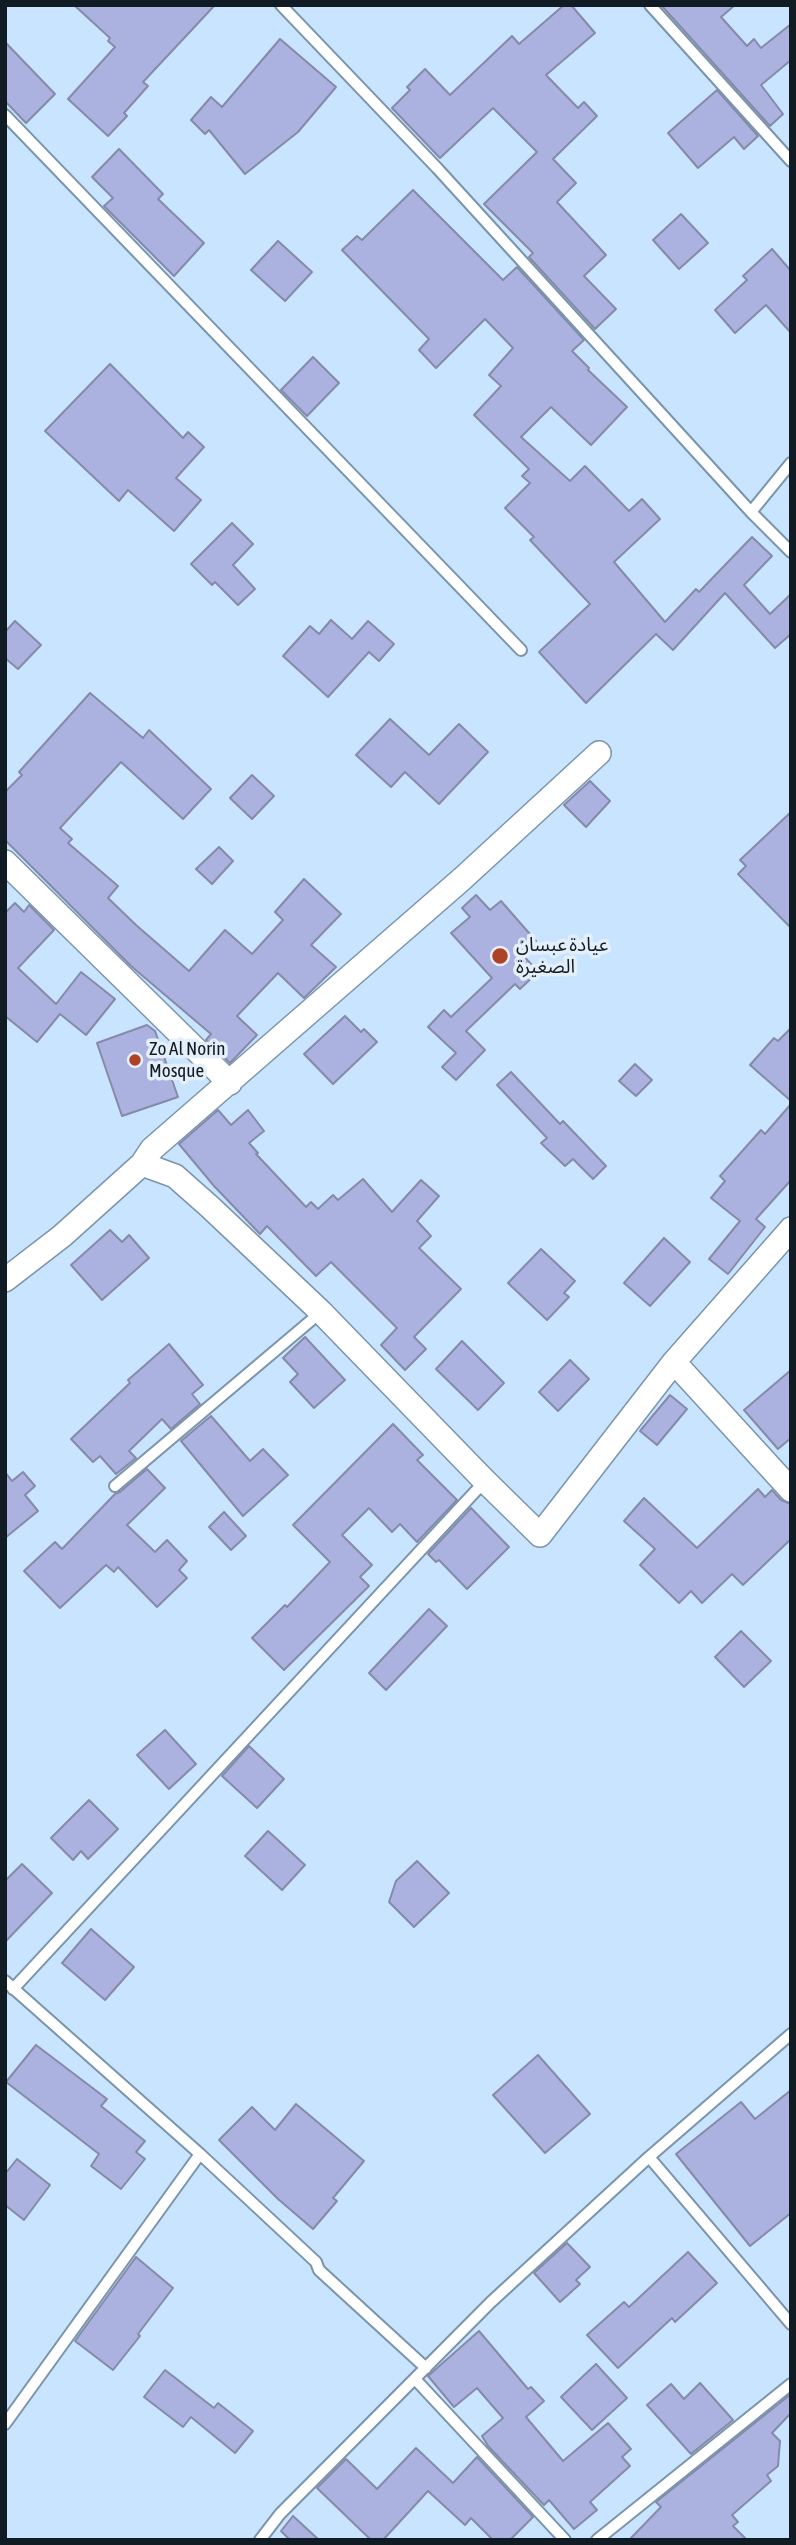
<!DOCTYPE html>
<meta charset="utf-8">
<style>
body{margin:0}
#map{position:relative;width:796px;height:2545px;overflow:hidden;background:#c9e4ff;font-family:"Asap Condensed",sans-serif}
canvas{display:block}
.frame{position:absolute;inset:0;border:7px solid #111b24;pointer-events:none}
</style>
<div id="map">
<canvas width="796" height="2545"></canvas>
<div class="frame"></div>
</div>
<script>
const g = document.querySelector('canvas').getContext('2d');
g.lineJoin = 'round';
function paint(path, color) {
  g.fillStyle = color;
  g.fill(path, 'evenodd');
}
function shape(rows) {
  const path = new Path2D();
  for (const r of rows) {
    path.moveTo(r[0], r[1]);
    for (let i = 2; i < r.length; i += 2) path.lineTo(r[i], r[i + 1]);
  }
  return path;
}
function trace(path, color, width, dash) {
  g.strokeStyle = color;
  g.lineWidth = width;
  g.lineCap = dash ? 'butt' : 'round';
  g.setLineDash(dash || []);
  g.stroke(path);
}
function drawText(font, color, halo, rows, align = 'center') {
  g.font = font + ' "Asap Condensed","Noto Sans Arabic",sans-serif';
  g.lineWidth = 7;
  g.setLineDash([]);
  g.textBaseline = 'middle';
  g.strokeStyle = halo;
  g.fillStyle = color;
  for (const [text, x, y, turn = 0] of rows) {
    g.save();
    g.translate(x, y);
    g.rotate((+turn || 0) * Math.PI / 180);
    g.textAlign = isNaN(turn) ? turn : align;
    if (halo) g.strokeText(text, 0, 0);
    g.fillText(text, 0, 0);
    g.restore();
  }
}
const building = shape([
 [74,5,215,5,143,82,148,86,124,113,127,116,108,136,68,99,115,47,108,41,110,38,74,5],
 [564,5,571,5,595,33,546,75,578,108,584,102,597,116,553,159,576,183,557,202,606,255,584,276,616,309,595,329,529,257,533,253,484,204,537,152,493,108,440,158,392,108,410,90,407,87,425,69,450,95,512,36,519,44,564,5],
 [661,5,735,5,721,17,747,46,754,39,761,48,791,24,791,60,761,85,783,114,770,126,661,5],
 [280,39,336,87,298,132,245,174,209,130,205,134,191,120,211,97,222,107,280,39],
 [5,42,55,94,26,123,5,101,5,42],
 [717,90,758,136,744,149,734,137,698,168,668,133,717,90],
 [119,149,163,194,158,199,204,243,174,276,104,206,113,198,92,177,119,149],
 [413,190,503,280,517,267,584,340,572,351,589,368,588,370,627,407,591,445,551,407,521,437,570,481,585,466,629,511,642,499,660,519,614,562,665,622,696,589,699,592,752,537,772,556,744,585,770,614,791,594,791,634,775,648,725,593,673,650,656,634,586,703,539,652,590,604,530,540,534,537,505,508,530,483,522,476,529,469,474,415,501,386,489,375,513,348,485,319,436,368,419,350,429,339,342,250,357,236,362,240,413,190],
 [681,214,708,243,679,269,653,240,681,214],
 [278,241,312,272,285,301,251,270,278,241],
 [772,249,791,271,791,333,766,305,735,333,715,310,747,280,743,276,772,249],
 [313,357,339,383,307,416,281,390,313,357],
 [110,364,183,438,188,432,204,447,176,478,201,500,174,531,128,490,119,501,45,431,110,364],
 [232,523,253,544,233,565,255,589,238,605,215,582,212,585,191,564,232,523],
 [331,620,352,639,368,621,394,644,379,661,369,652,328,697,283,656,310,626,319,634,331,620],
 [15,621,41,645,18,669,5,658,5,632,15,621],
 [90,693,143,738,149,730,211,789,183,819,121,762,60,828,72,839,68,843,118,886,108,898,136,925,189,971,225,930,252,954,283,920,275,912,304,879,341,914,311,945,336,967,304,998,278,973,237,1016,257,1035,230,1063,206,1040,211,1034,131,966,5,840,5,792,22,775,19,772,90,693],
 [390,719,429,755,459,724,488,752,439,804,405,772,391,787,356,755,390,719],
 [252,775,274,796,252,819,230,798,252,775],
 [590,781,610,801,586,827,564,805,590,781],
 [791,812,791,928,738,874,746,866,740,860,791,812],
 [219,847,233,861,212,884,196,869,219,847],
 [476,895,490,910,501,901,536,941,522,954,538,972,520,989,515,984,466,1031,485,1050,456,1080,442,1067,456,1053,428,1027,444,1010,451,1017,492,978,451,933,470,917,462,908,476,895],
 [15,903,24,912,29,905,54,930,18,968,56,1004,81,972,115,999,86,1035,60,1014,37,1042,5,1016,5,913,15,903],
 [345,1016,361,1032,364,1029,377,1042,333,1084,304,1054,345,1016],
 [147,1025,155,1031,178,1097,122,1116,97,1043,147,1025],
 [791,1028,791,1101,750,1065,774,1038,778,1041,791,1028],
 [635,1064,652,1080,636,1096,619,1081,635,1064],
 [511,1072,560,1124,563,1121,606,1166,593,1179,573,1159,565,1166,541,1143,547,1138,497,1085,511,1072],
 [791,1104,791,1180,756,1219,765,1227,728,1274,709,1259,740,1221,711,1198,725,1181,720,1176,761,1130,765,1134,791,1104],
 [218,1110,231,1125,248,1110,264,1131,249,1143,258,1153,256,1154,306,1207,311,1202,318,1209,333,1195,338,1200,363,1179,392,1212,421,1180,439,1196,417,1221,431,1236,419,1248,461,1289,414,1337,426,1349,405,1370,381,1345,397,1328,331,1262,316,1276,267,1226,260,1234,214,1186,179,1144,218,1110],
 [110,1230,122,1242,129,1235,149,1258,102,1300,71,1265,110,1230],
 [664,1238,690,1262,650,1306,624,1283,664,1238],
 [541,1249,575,1281,564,1293,569,1297,547,1320,508,1283,541,1249],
 [305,1337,345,1380,314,1408,290,1382,298,1374,283,1358,305,1337],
 [462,1341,504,1383,478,1410,436,1369,462,1341],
 [169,1344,203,1385,192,1394,200,1404,171,1429,162,1419,129,1451,136,1458,116,1474,100,1456,93,1462,71,1439,130,1383,128,1380,169,1344],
 [570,1360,589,1379,558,1411,539,1392,570,1360],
 [791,1370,791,1438,778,1449,744,1410,791,1370],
 [670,1395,687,1409,657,1445,640,1431,670,1395],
 [211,1416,250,1461,263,1449,288,1475,243,1516,181,1441,211,1416],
 [393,1424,423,1455,417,1460,457,1500,417,1542,400,1524,392,1532,369,1508,342,1535,372,1565,360,1577,369,1586,284,1670,252,1638,285,1605,287,1607,330,1562,293,1525,393,1424],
 [147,1469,165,1488,127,1525,155,1552,167,1540,187,1561,179,1570,187,1578,157,1607,118,1567,114,1572,106,1565,60,1608,24,1571,55,1542,62,1549,115,1494,120,1492,147,1469],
 [5,1472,12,1481,23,1472,35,1486,25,1495,38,1511,5,1538,5,1472],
 [758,1489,765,1497,772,1490,781,1500,791,1504,791,1539,743,1585,732,1574,702,1603,691,1591,679,1603,640,1565,655,1549,624,1521,644,1498,697,1548,758,1489],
 [471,1508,509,1547,467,1589,439,1560,436,1562,428,1554,471,1508],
 [224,1512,246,1536,231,1550,209,1527,224,1512],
 [429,1609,447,1626,386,1690,369,1673,429,1609],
 [741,1631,771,1661,744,1687,715,1657,741,1631],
 [165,1730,196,1764,169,1789,137,1755,165,1730],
 [249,1746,284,1779,257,1808,222,1776,249,1746],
 [89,1800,118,1829,88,1859,81,1851,73,1860,51,1838,89,1800],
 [268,1831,305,1865,282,1890,245,1856,268,1831],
 [417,1861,449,1893,414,1927,389,1902,396,1881,417,1861],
 [22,1864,52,1893,5,1942,5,1881,22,1864],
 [91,1929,134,1967,105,2000,62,1963,91,1929],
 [36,2045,107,2099,101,2106,145,2141,136,2152,145,2159,121,2189,91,2166,99,2154,6,2082,36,2045],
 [538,2055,590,2114,545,2153,493,2095,538,2055],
 [791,2090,791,2213,750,2246,676,2154,741,2102,755,2119,791,2090],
 [296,2104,364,2161,333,2198,337,2201,313,2229,278,2199,219,2140,252,2107,275,2130,296,2104],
 [17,2159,50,2185,24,2220,5,2205,5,2174,17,2159],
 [567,2243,590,2267,576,2280,580,2284,560,2302,534,2273,567,2243],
 [688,2252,717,2283,675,2322,672,2318,618,2368,587,2335,624,2302,629,2307,688,2252],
 [136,2257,173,2288,138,2334,140,2336,113,2370,75,2341,136,2257],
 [479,2331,528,2389,531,2387,544,2401,526,2417,563,2461,608,2423,631,2449,622,2457,630,2466,590,2502,597,2510,574,2529,549,2500,544,2505,488,2446,482,2436,503,2418,477,2388,454,2407,428,2376,479,2331],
 [596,2364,627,2398,592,2430,561,2397,596,2364],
 [165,2370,214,2408,218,2403,253,2431,235,2453,191,2417,183,2427,144,2397,165,2370],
 [700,2383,733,2420,691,2454,647,2405,671,2384,684,2399,700,2383],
 [791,2394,791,2413,772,2433,780,2441,778,2466,767,2475,771,2481,732,2515,738,2522,733,2526,747,2540,629,2540,661,2507,656,2502,791,2394],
 [416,2448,453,2483,477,2457,533,2517,510,2540,493,2540,471,2518,465,2525,428,2491,383,2540,371,2540,317,2488,346,2459,377,2489,416,2448],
 [293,2516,319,2540,290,2540,281,2531,293,2516]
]);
paint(building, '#abb2df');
trace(building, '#858aa9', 2);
const lane = shape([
 [281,5,437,168,751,512,791,552],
 [650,5,791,161],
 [5,115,521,650],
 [751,512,791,463],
 [115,1486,321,1312],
 [5,1981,200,2154,5,2424],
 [13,1989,485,1481],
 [200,2154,316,2262,319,2270,426,2368],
 [649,2157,791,2324],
 [415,2379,565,2540],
 [260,2540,280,2514,491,2302,649,2157,791,2034],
 [597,2540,791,2384]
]);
const street = shape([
 [5,862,230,1083],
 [142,1164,175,1176,210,1207,321,1312,485,1481,540,1535,674,1362,791,1229],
 [5,1280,62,1236,142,1164,152,1149,462,879,599,753],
 [674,1362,791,1490]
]);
trace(lane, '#7a94ac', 14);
trace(street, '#7a94ac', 26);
trace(lane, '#fff', 10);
trace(street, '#fff', 23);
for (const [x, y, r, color] of [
 [500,956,9,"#ac4324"],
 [135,1060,7,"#ac4324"]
]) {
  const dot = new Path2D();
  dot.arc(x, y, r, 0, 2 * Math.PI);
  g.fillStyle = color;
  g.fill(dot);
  trace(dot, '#e4effa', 2.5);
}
drawText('19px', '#111b24', '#e4effa', [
 ["عيادة عبسان",516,945],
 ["الصغيرة",516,967],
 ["Zo Al Norin",149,1049],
 ["Mosque",149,1071]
], 'left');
</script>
